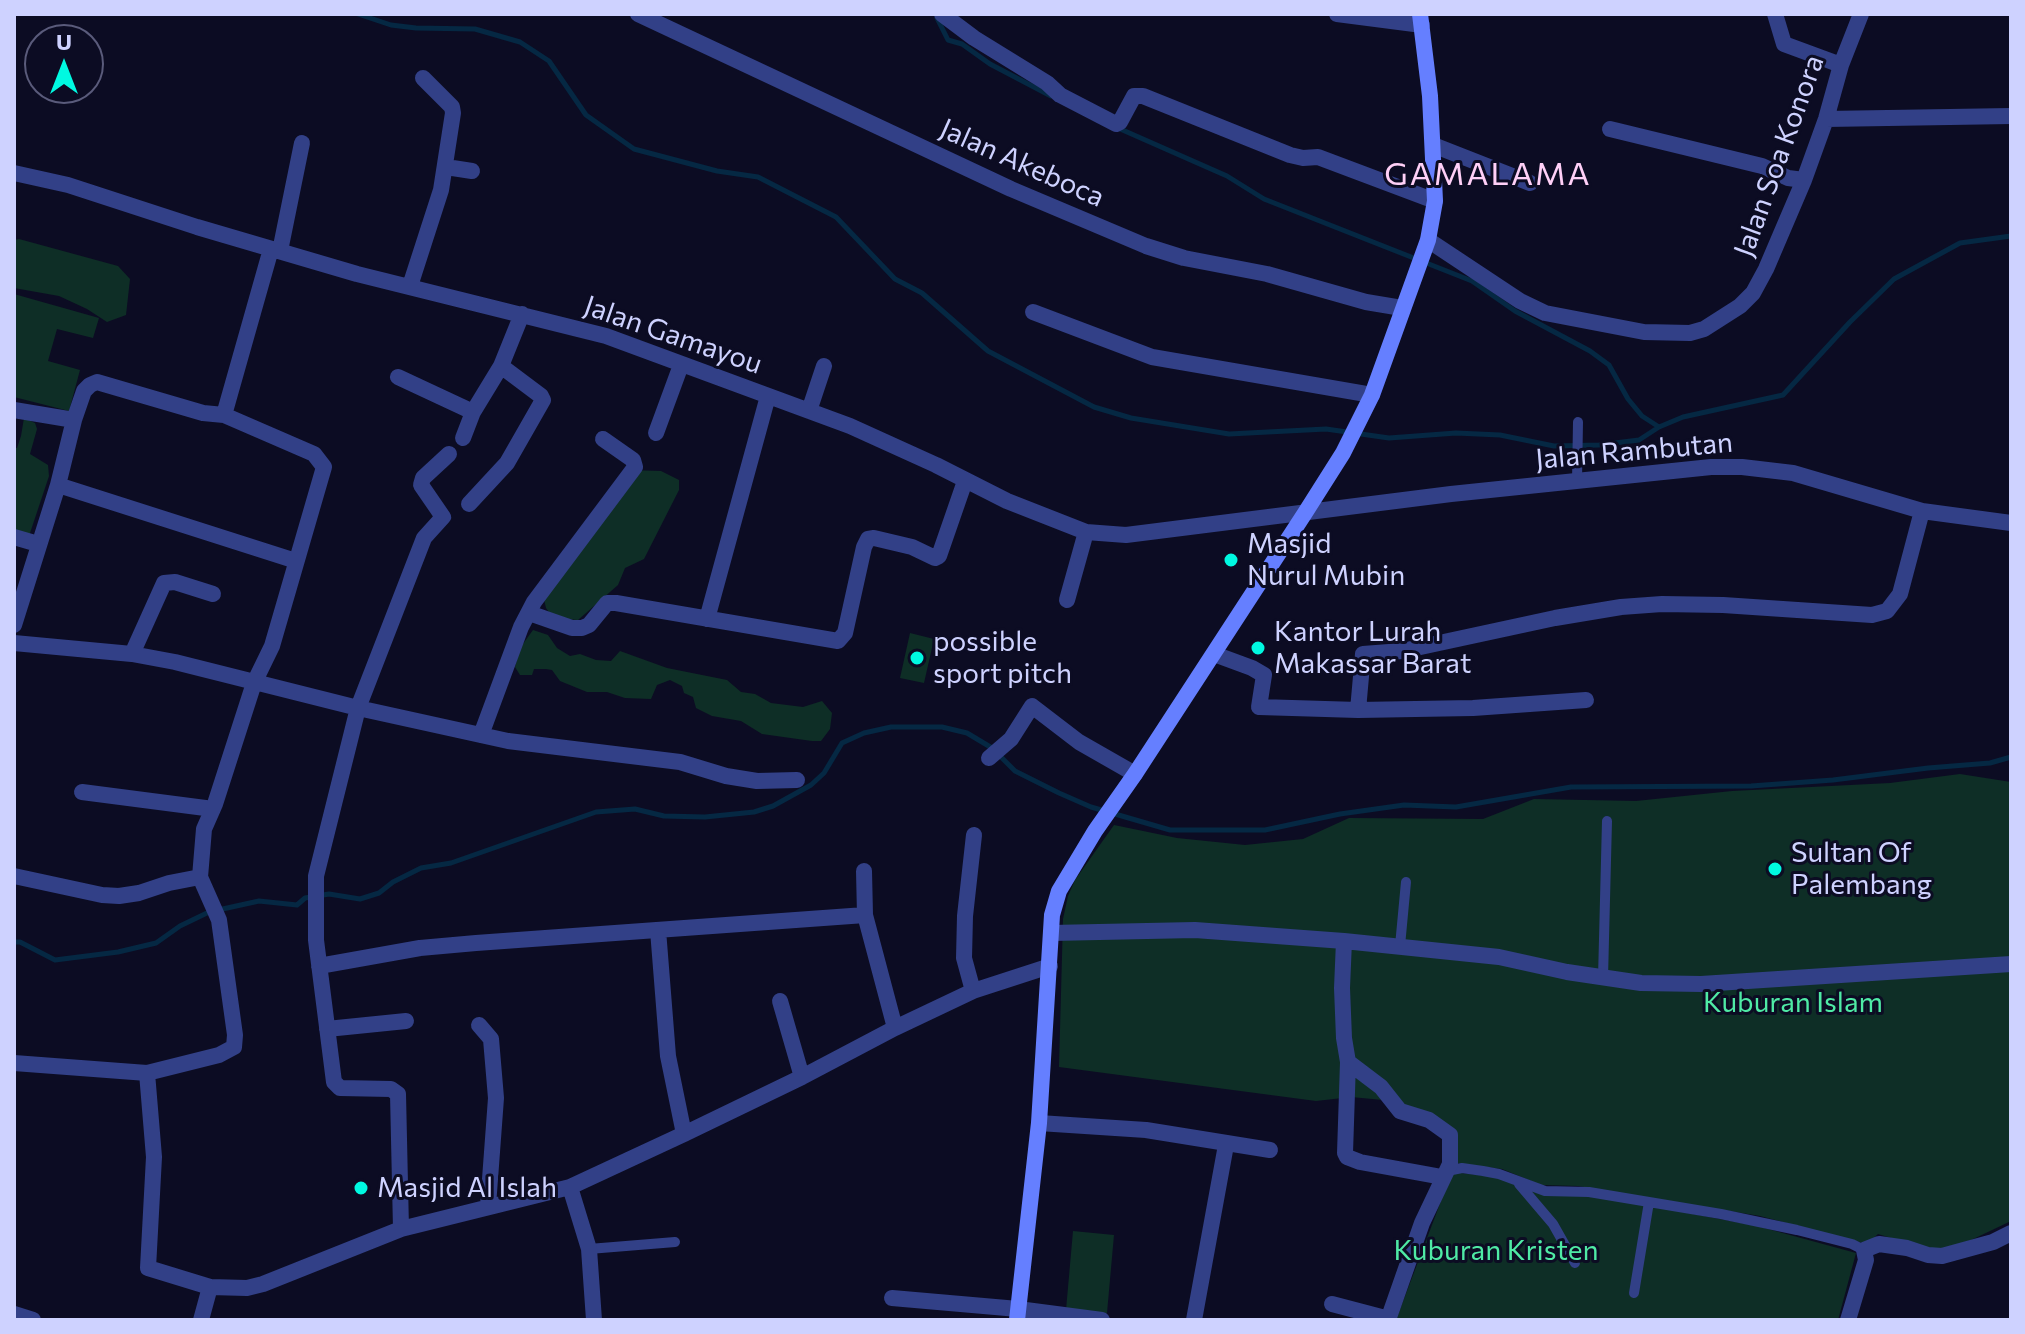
<!DOCTYPE html>
<style>
body{margin:0}
#map{position:relative;width:2025px;height:1334px;overflow:hidden;background:#0c0c23;font-family:Commissioner,sans-serif}
canvas{display:block}
.frame{position:absolute;inset:0;border:16px solid #ced2ff;pointer-events:none}
.north{position:absolute;left:24px;top:24px;width:80px;height:80px;box-sizing:border-box;background:#0c0c23;border:2px solid #5a5b7b;border-radius:50%;rotate:0deg;font-size:22px;font-weight:700;line-height:32px;text-align:center;color:#ced2ff}
.north::after{content:'';display:block;margin:auto;width:28px;height:36px;background:#00f9e1;clip-path:polygon(50% 0,100% 100%,50% 72%,0 100%)}
</style>
<div id="map">
<canvas width="2025" height="1334"></canvas>
<div class="frame"></div>
<div class="north">U</div>
</div>
<script>
const g = document.querySelector('canvas').getContext('2d');
g.lineJoin = 'round';
function paint(path, color) {
  g.fillStyle = color;
  g.fill(path, 'evenodd');
}
function shape(rows) {
  const path = new Path2D();
  for (const r of rows) {
    path.moveTo(r[0], r[1]);
    for (let i = 2; i < r.length; i += 2) path.lineTo(r[i], r[i + 1]);
  }
  return path;
}
function trace(path, color, width, dash) {
  g.strokeStyle = color;
  g.lineWidth = width;
  g.lineCap = dash ? 'butt' : 'round';
  g.setLineDash(dash || []);
  g.stroke(path);
}
function drawText(font, color, halo, rows, align = 'center') {
  g.font = font + ' Commissioner,sans-serif';
  g.lineWidth = 6;
  g.setLineDash([]);
  g.textBaseline = 'middle';
  g.strokeStyle = halo;
  g.fillStyle = color;
  for (const [text, x, y, turn = 0] of rows) {
    g.save();
    g.translate(x, y);
    g.rotate((+turn || 0) * Math.PI / 180);
    g.textAlign = isNaN(turn) ? turn : align;
    if (halo) g.strokeText(text, 0, 0);
    g.fillText(text, 0, 0);
    g.restore();
  }
}
paint(shape([
 [19,239,118,266,130,279,126,315,107,322,87,309,59,296,14,288,14,240],
 [14,294,99,318,93,338,57,329,48,361,80,370,69,411,14,397],
 [24,418,35,423,37,429,30,454,48,465,49,476,28,539,14,536,14,448,17,448,21,436],
 [627,470,661,471,679,480,679,490,644,559,625,568,618,585,578,620,553,618,546,608,542,591],
 [533,630,548,635,557,648,570,656,580,654,596,660,611,661,620,651,667,668,727,680,741,692,755,694,771,703,803,707,822,701,832,713,830,729,821,741,812,741,762,734,741,721,712,716,696,708,693,697,684,693,682,686,670,680,657,685,651,699,625,698,607,692,587,692,560,681,552,670,546,669,534,669,532,675,520,675,515,667,520,648],
 [910,633,934,639,924,683,900,678],
 [1960,774,2011,782,2011,1221,1969,1241,1933,1251,1878,1234,1867,1244,1760,1216,1578,1186,1541,1185,1502,1169,1456,1163,1454,1136,1383,1100,1351,1097,1316,1101,1059,1067,1063,919,1068,896,1075,880,1114,825,1177,838,1245,845,1303,839,1349,818,1483,819,1534,799,1636,801,1732,791,1890,783],
 [1452,1172,1496,1177,1757,1226,1856,1253,1838,1320,1396,1320],
 [1073,1231,1114,1235,1107,1313,1066,1310]
]), '#0e2e26');
trace(shape([
 [358,14,391,25,416,28,475,29,520,42,549,61,586,115,634,149,717,171,758,177,836,217,895,279,922,293,988,351,1094,407,1131,418,1229,434,1326,429,1389,438,1456,433,1500,435,1554,446,1599,445,1639,440,1659,427],
 [937,18,948,40,962,44,990,64,1051,96],
 [1118,128,1227,176,1264,199,1472,281,1515,311,1590,351,1609,365,1628,399,1642,416,1659,427,1683,417,1783,395,1850,322,1894,279,1960,243,2011,236],
 [14,942,20,942,55,960,118,952,156,943,180,926,209,912,259,901,297,905,305,898,329,894,360,899,379,893,393,882,421,868,451,863,596,812,635,809,664,816,705,817,754,812,773,806,811,785,824,773,842,743,864,733,891,727,942,727,967,733,992,748,1015,771,1059,793,1091,807,1170,830,1265,830,1340,814,1404,805,1456,807,1571,787,1751,786,1833,780,1928,768,1990,763,2011,757]
]), '#052843', 5);
trace(shape([
 [1577,481,1578,422],
 [1400,946,1406,882],
 [1603,978,1607,821],
 [1447,1171,1462,1168,1483,1171,1499,1174,1545,1191,1589,1192,1721,1214,1797,1230,1852,1244,1864,1250],
 [1519,1184,1553,1224,1575,1263],
 [589,1249,675,1242],
 [1634,1293,1649,1202]
]), '#324087', 10);
trace(shape([
 [638,14,1011,189,1146,246,1184,258,1267,274,1366,302,1402,308],
 [942,14,974,38,1047,83,1060,95,1116,124,1120,122,1134,96,1143,96,1290,155,1303,158,1318,157,1435,201],
 [1337,14,1422,25],
 [1775,14,1784,44,1841,65],
 [1826,119,2011,116],
 [1610,129,1762,166,1788,178,1804,180],
 [1433,145,1530,183],
 [446,167,472,171],
 [14,173,68,185,197,227,357,274,606,336,850,426,936,465,1007,501,1086,532,1126,535,1451,494,1711,467,1742,467,1793,473,1922,511,2011,523],
 [1428,240,1520,301,1545,313,1644,332,1690,333,1704,329,1740,306,1753,293,1766,269,1804,180,1826,119,1841,65,1861,14],
 [280,251,302,143],
 [410,286,441,190,453,113,452,107,423,78],
 [1033,312,1152,357,1372,395],
 [398,377,473,412],
 [14,410,74,420,84,391,90,385,97,382,203,413,224,415,314,454,324,467,272,646,254,683,215,804,204,829,200,877,219,920,235,1035,234,1047,219,1055,147,1073,154,1157,148,1268,210,1287],
 [809,411,824,366],
 [224,415,271,249],
 [656,433,681,365],
 [463,438,473,412,501,366,522,314],
 [58,485,296,561],
 [469,504,507,463,543,400,541,396,501,366],
 [14,537,38,544],
 [1067,600,1086,532],
 [529,613,572,628,582,628,589,625,607,603,616,603,838,641,845,633,864,547,868,539,874,538,912,547,935,558,939,556,965,481],
 [707,619,768,396],
 [14,625,58,485,74,420],
 [14,643,132,654,175,662,358,708,508,741,680,762,726,776,757,781,797,780],
 [132,654,164,583,175,582,213,594],
 [1214,654,1252,668,1264,675,1259,707,1358,710,1363,654,1402,651,1555,618,1621,607,1662,604,1723,605,1872,615,1887,611,1900,594,1922,511],
 [1358,710,1473,708,1586,700],
 [481,735,521,627,534,602,635,467,633,460,603,439],
 [989,758,1011,739,1032,706,1079,742,1135,774],
 [82,792,213,809],
 [864,871,865,915],
 [14,876,102,895,119,896,139,893,169,883,200,877],
 [658,930,668,1056,684,1134],
 [1051,933,1195,930,1344,941,1499,957,1567,972,1641,983,1701,984,2011,964],
 [1344,941,1342,988,1344,1038,1348,1062,1381,1087,1400,1111,1429,1120,1450,1135,1450,1164,1422,1223,1388,1320],
 [319,966,420,948,476,943,865,915,895,1028],
 [973,991,964,958,965,916,974,835],
 [780,1001,802,1077],
 [479,1025,491,1039,496,1098,488,1206],
 [327,1029,406,1021],
 [1348,1062,1345,1153,1347,1157,1360,1162,1442,1177],
 [14,1063,147,1073],
 [1039,1123,1146,1130,1270,1150],
 [570,1187,589,1249,594,1320],
 [401,1229,398,1094,391,1089,340,1088,334,1082,316,940,316,876,358,708,424,538,443,517,421,485,423,478,449,454],
 [892,1298,1018,1309,1102,1320],
 [1332,1304,1389,1319],
 [14,1314,33,1320],
 [201,1320,210,1287,247,1288,263,1284,401,1229,570,1187,684,1134,802,1077,895,1028,973,991,1050,966],
 [1194,1320,1226,1145],
 [1848,1320,1866,1260,1864,1250,1879,1244,1907,1248,1928,1255,1942,1256,1993,1242,2011,1233]
]), '#324087', 16);
trace(shape([
 [1017,1320,1039,1123,1052,915,1059,891,1095,831,1135,774,1305,513,1343,453,1372,395,1428,240,1435,201,1430,96,1420,14]
]), '#657fff', 16);
for (const [x, y, r, color] of [
 [1231,560,8,"#00f9e1"],
 [1258,648,8,"#00f9e1"],
 [917,658,8,"#00f9e1"],
 [1775,869,8,"#00f9e1"],
 [361,1188,8,"#00f9e1"]
]) {
  const dot = new Path2D();
  dot.arc(x, y, r, 0, 2 * Math.PI);
  g.fillStyle = color;
  g.fill(dot);
  trace(dot, '#0c0c23', 3);
}
drawText('28px', '#ced2ff', '#0c0c23', [
 ["Jalan Soa Konora",1779,156,-70],
 ["Jalan Akeboca",1022,163,24],
 ["Jalan Gamayou",673,335,19],
 ["Jalan Rambutan",1634,451,-5]
]);
drawText('28px', '#ced2ff', '#0c0c23', [
 ["Masjid",1247,544],
 ["Nurul Mubin",1247,576],
 ["Kantor Lurah",1274,632],
 ["Makassar Barat",1274,664],
 ["possible",933,642],
 ["sport pitch",933,674],
 ["Sultan Of",1791,853],
 ["Palembang",1791,885],
 ["Masjid Al Islah",377,1188]
], 'left');
drawText('28px', '#4feaa5', '#0c0c23', [
 ["Kuburan Islam",1793,1003],
 ["Kuburan Kristen",1496,1251]
]);
g.letterSpacing = '2px';
drawText('32px', '#ffd0f7', '#0c0c23', [
 ["GAMALAMA",1488,174]
]);
g.letterSpacing = '0px';
</script>
